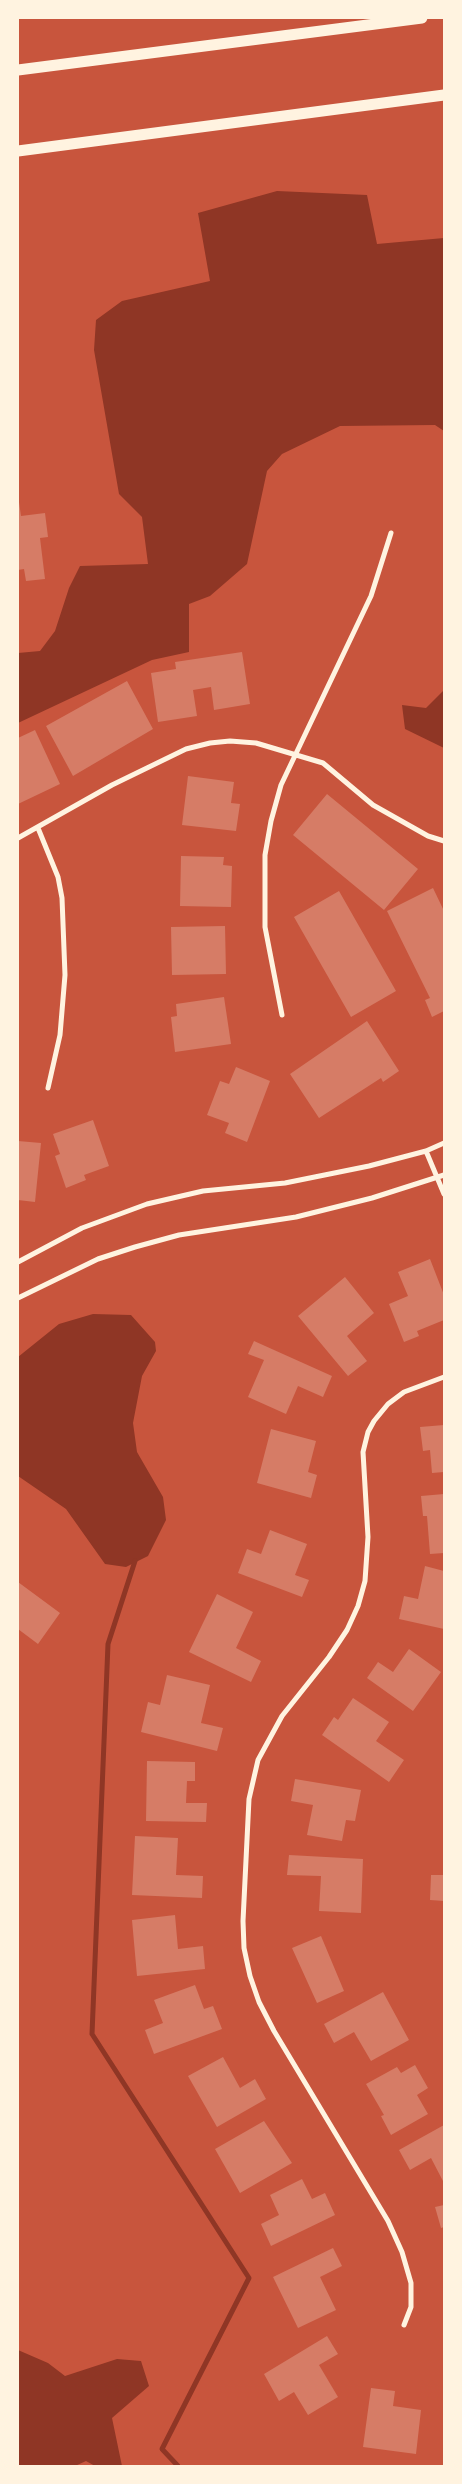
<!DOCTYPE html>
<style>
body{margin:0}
#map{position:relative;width:462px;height:2484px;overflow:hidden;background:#c8553d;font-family:Figtree,sans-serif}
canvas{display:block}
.frame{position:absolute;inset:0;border:19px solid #fff3e0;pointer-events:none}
</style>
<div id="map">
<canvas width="462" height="2484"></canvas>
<div class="frame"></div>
</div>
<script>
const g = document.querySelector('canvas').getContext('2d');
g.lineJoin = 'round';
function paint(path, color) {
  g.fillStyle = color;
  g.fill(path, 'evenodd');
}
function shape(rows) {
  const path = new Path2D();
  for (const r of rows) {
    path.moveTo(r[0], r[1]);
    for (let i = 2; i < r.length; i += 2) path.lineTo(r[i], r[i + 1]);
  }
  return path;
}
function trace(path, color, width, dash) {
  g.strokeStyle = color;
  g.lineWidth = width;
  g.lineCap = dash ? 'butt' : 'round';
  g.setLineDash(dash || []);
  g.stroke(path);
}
paint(shape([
 [277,191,367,195,377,244,444,238,444,431,435,425,340,426,282,454,267,471,247,564,210,596,189,604,189,652,152,660,18,723,18,653,40,651,55,631,69,588,80,566,148,564,142,517,119,494,94,350,96,320,122,301,210,281,198,213],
 [444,690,444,689,444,748,405,729,402,705,426,708],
 [93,1314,131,1315,155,1342,156,1351,142,1376,133,1423,137,1452,163,1497,166,1520,148,1556,126,1567,105,1564,66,1509,18,1476,18,1357,59,1324],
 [18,2350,48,2363,65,2376,117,2359,141,2361,149,2386,112,2418,122,2466,95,2466,86,2461,75,2466,18,2466]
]), '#8f3625');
trace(shape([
 [135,1561,108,1644,92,2034,249,2278,162,2449,178,2466]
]), '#8f3625', 5);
paint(shape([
 [18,495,21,516,45,513,48,537,40,538,45,579,26,581,24,569,18,570],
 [242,652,250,704,214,710,211,687,193,690,197,716,158,722,151,673,176,669,175,662],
 [127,681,153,729,73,776,46,726],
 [35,730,60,784,18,804,18,738],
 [188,776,234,782,231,803,240,804,236,831,182,825],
 [327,794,418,869,384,910,293,835],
 [181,856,224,857,223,865,232,866,231,907,180,906],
 [433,888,444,911,444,1011,432,1017,425,1000,430,998,387,911],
 [339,891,396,991,351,1017,294,917],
 [225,926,226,974,172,975,171,927],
 [224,997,231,1044,175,1052,171,1017,177,1016,176,1004],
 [367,1021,399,1071,383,1082,381,1078,319,1118,290,1074],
 [236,1067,270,1081,247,1142,225,1133,229,1123,207,1115,220,1081,229,1084],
 [93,1120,109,1166,84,1175,86,1180,66,1188,55,1156,60,1154,53,1134],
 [18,1141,41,1143,35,1202,18,1200],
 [430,1259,444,1295,444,1320,417,1331,419,1336,404,1342,389,1304,408,1296,398,1272],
 [345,1277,374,1313,347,1336,367,1361,348,1376,298,1316],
 [254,1341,332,1376,323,1397,298,1386,286,1414,248,1397,264,1360,248,1354],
 [444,1425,444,1472,432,1473,430,1450,423,1451,420,1427],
 [271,1429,316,1441,308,1472,317,1475,311,1498,257,1483],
 [444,1494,444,1553,430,1554,427,1516,423,1516,421,1496],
 [270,1530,307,1544,295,1575,309,1580,302,1597,238,1573,247,1549,261,1554],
 [425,1566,444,1571,444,1629,399,1619,404,1596,418,1599],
 [18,1582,60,1613,38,1644,18,1629],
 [217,1594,253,1612,236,1648,261,1661,251,1682,189,1652],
 [409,1649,441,1672,413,1711,367,1678,378,1662,393,1672],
 [167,1675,210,1685,201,1723,223,1728,217,1751,141,1732,148,1702,160,1705],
 [353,1698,389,1722,376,1741,404,1760,389,1782,322,1735,334,1717,338,1720],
 [147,1761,195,1762,195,1781,187,1781,186,1803,207,1803,206,1822,146,1821],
 [295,1779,361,1790,355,1821,346,1820,342,1841,307,1835,313,1805,291,1801],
 [135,1836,178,1838,176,1875,203,1876,202,1898,132,1895],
 [289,1855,363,1859,361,1913,319,1911,321,1876,287,1875],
 [431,1875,444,1875,444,1901,430,1900],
 [175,1915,178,1949,203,1946,205,1969,137,1976,132,1920],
 [321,1936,344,1991,317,2003,292,1948],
 [195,1985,204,2009,213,2006,222,2029,154,2054,145,2030,163,2023,154,2000],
 [383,1992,409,2040,371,2061,354,2032,334,2043,324,2024],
 [223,2057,240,2088,255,2079,266,2099,217,2127,188,2076],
 [415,2065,428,2088,417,2095,428,2114,391,2135,381,2116,384,2115,366,2084,397,2067,401,2073],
 [264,2121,292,2163,240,2193,215,2149],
 [444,2125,444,2183,431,2158,410,2170,399,2150],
 [302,2179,312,2199,325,2193,335,2215,271,2246,261,2224,279,2215,270,2195],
 [444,2205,444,2227,441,2228,435,2207],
 [333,2248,342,2266,320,2277,336,2310,298,2328,273,2277],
 [327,2336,338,2354,319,2365,338,2397,308,2415,294,2392,279,2401,264,2374],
 [371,2388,395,2391,393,2406,421,2410,416,2454,363,2447]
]), '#d67c66');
trace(shape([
 [38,828,58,877,62,898,65,975,60,1035,48,1088],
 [18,838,112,785,186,749,210,743,230,741,256,743,323,763,373,805,428,836,444,841],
 [282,1015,265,927,265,855,271,821,281,785,371,596,391,533],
 [426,1151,444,1194],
 [18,1262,82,1228,147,1204,203,1191,285,1183,369,1166,426,1151,444,1143],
 [18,1298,98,1259,135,1247,179,1235,296,1217,372,1198,444,1175],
 [404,2325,411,2307,411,2283,402,2252,388,2221,274,2031,259,2002,250,1976,244,1948,243,1921,249,1799,258,1760,282,1716,329,1657,347,1630,358,1606,365,1581,368,1537,363,1452,368,1432,374,1421,388,1404,404,1392,444,1377]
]), '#fff3e0', 5);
trace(shape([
 [18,70,422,18],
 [18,151,444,95]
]), '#fff3e0', 11);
</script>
